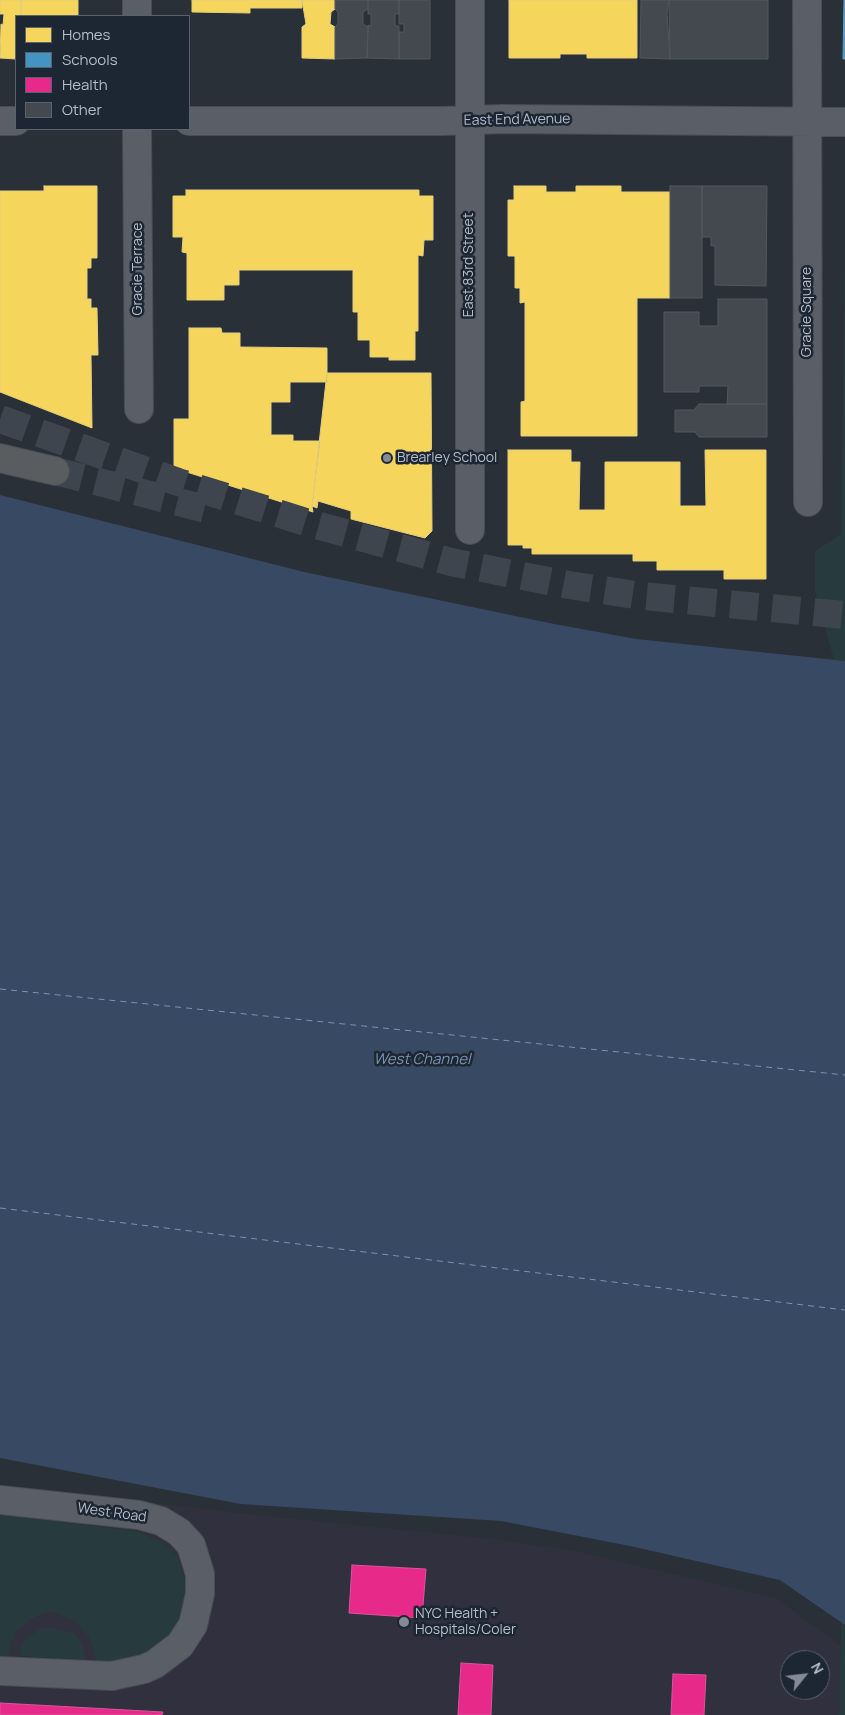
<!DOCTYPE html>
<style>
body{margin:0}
#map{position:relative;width:845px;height:1715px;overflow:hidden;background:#2a3038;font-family:Manrope,sans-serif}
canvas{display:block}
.legend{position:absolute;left:15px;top:15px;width:175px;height:115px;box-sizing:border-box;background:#1d2633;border:1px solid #59626f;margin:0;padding:6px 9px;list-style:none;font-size:15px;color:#b4bcc9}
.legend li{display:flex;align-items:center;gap:10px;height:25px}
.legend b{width:25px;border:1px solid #59626f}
.north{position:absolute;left:780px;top:1650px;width:50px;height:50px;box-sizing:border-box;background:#1d2633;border:1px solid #59626f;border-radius:50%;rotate:61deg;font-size:14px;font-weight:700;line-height:20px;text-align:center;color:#b4bcc9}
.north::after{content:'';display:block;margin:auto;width:18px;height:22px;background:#848b96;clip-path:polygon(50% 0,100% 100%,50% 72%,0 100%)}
</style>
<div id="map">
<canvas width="845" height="1715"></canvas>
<ul class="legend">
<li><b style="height:14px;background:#f6d55c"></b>Homes</li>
<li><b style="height:14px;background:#4393c3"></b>Schools</li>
<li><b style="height:14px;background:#e7298a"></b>Health</li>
<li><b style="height:14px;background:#444950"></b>Other</li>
</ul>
<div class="north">N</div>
</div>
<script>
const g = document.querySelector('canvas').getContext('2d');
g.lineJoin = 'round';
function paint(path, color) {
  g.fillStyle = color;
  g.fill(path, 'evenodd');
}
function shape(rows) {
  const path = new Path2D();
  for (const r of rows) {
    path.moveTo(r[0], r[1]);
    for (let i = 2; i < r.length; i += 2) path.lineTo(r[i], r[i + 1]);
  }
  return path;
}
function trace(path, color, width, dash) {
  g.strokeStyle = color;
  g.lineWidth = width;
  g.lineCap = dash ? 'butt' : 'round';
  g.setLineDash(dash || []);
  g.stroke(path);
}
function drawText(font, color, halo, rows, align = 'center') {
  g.font = font + ' Manrope,sans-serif';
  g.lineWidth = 5;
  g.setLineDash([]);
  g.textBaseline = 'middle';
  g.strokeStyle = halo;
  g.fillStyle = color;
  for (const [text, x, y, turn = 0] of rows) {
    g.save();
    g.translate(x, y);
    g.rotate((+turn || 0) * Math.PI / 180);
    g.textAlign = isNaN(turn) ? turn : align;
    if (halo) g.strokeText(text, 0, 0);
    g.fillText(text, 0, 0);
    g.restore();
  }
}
paint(shape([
 [0,1485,257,1515,504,1540,579,1552,776,1598,841,1646,839,1715,0,1715],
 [790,1660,820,1660,820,1690,790,1690]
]), '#31303e');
paint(shape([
 [845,233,845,661,834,660,815,590,815,551,841,534],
 [0,1515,135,1531,161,1541,178,1558,186,1582,184,1609,175,1630,161,1644,138,1660,97,1663,89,1637,74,1620,51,1611,31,1619,15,1632,7,1658,0,1657],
 [841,1622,845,1625,845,1715,839,1715],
 [41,1628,53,1628,73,1633,82,1643,86,1660,20,1656,21,1646,31,1635]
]), '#273a3e');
paint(shape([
 [0,495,304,572,549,623,636,639,845,661,845,1625,780,1580,630,1546,501,1521,241,1504,0,1458]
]), '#384963');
const homes = shape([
 [0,0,21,0,21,16,16,16,16,59,0,58,1,24,3,25,4,14,0,14,0,0],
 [21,0,78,0,78,16,21,16,21,0],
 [192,0,302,0,302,8,250,8,250,13,192,12,192,0],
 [302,0,335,0,335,9,331,12,330,24,335,27,335,59,302,58,302,27,306,24,302,0],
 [509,0,637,0,637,58,587,58,587,54,560,54,560,58,509,58,509,0],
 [44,186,97,186,97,258,91,258,91,268,87,268,87,299,91,299,91,308,97,308,98,355,91,355,92,428,0,392,0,191,44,191,44,186],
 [514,186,546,186,546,192,576,192,576,186,621,186,621,192,670,192,670,298,637,298,637,436,521,436,521,402,525,401,525,302,520,303,520,288,515,288,515,256,508,256,508,200,514,200,514,186],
 [186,190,419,190,419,196,433,196,433,240,424,240,423,256,418,255,418,331,415,331,415,360,389,360,389,357,370,357,370,340,358,340,358,312,353,312,353,270,239,270,239,285,224,285,224,300,187,300,187,253,182,252,183,237,173,237,173,196,186,196,186,190],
 [189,328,221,328,222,333,240,333,240,347,327,348,327,382,290,382,290,402,271,402,271,435,293,435,293,441,320,441,312,506,313,512,174,468,174,419,189,419,189,328],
 [327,373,431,373,432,531,425,538,351,519,351,511,318,501,317,508,312,506,327,373],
 [508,450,571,450,571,462,580,462,579,510,605,510,605,462,680,462,680,506,706,506,705,450,766,450,766,579,724,579,724,570,657,570,657,561,633,561,633,554,532,554,532,548,523,548,523,545,508,545,508,450]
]);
paint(homes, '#f6d55c');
trace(homes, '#e2ce7d', 1);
const schools = shape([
 [844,0,845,0,845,59,843,59,844,0]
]);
paint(schools, '#4393c3');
trace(schools, '#659fc5', 1);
const health = shape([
 [352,1565,426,1569,422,1618,349,1613,352,1565],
 [461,1663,493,1665,491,1715,458,1715,461,1663],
 [673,1674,706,1675,704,1715,671,1715,673,1674],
 [0,1703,163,1712,162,1715,0,1715,0,1703]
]);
paint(health, '#e7298a');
trace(health, '#d8559d', 1);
trace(shape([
 [0,989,845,1075],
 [0,1208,845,1310]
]), '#7c92b1', 1, [6, 5]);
const building = shape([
 [335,0,368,0,368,9,363,12,363,24,368,27,367,58,335,59,335,27,338,24,338,12,335,9,335,0],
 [368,0,399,0,399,14,395,14,395,26,399,26,399,59,367,58,368,25,371,26,371,14,368,14,368,0],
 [399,0,430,0,430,59,399,59,399,32,404,32,404,24,399,24,399,0],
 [641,0,669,0,667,13,670,59,640,58,641,0],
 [669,0,768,0,768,59,670,59,669,0],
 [670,186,702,186,702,298,670,298,670,186],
 [702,186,767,186,766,286,715,285,715,246,711,246,711,237,702,237,702,186],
 [718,299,767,299,767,404,727,404,728,386,699,386,699,392,664,392,664,312,699,312,699,326,718,326,718,299],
 [699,404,767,404,767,437,699,437,695,432,675,432,675,410,694,410,699,404]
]);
paint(building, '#444950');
trace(building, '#52575f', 1);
trace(shape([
 [0,419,178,482,309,523,451,562,569,585,642,596,845,615],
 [55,471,218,512]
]), '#3f454e', 28, [28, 14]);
const minor = shape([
 [137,0,137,16],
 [470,0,470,530],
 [807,0,808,502],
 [0,121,16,121],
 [189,121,443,121,503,119,845,122],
 [137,129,139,409],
 [0,1500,139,1515,161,1521,179,1532,191,1545,200,1574,200,1594,193,1625,180,1645,155,1664,144,1669,112,1676,0,1671]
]);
const motorway = shape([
 [0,458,55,471]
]);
trace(minor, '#484c53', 30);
trace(motorway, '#474c53', 30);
trace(minor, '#5a5e66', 28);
trace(motorway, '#5a5d60', 28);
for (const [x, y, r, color] of [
 [387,458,5,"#848b96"],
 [404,1622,6,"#848b96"]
]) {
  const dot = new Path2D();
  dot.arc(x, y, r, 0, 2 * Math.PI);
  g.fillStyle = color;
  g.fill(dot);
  trace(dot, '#1d2633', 2);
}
drawText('14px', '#b4bcc9', '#1d2633', [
 ["East End Avenue",517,120,-1],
 ["East 83rd Street",469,265,-90],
 ["Gracie Terrace",138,269,-90],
 ["Gracie Square",807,312,-90],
 ["West Road",112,1513,8]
]);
drawText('14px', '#b4bcc9', '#1d2633', [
 ["Brearley School",397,458],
 ["NYC Health +",415,1614],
 ["Hospitals/Coler",415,1630]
], 'left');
drawText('italic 15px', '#7c92b1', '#1d2633', [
 ["West Channel",422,1060]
]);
</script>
